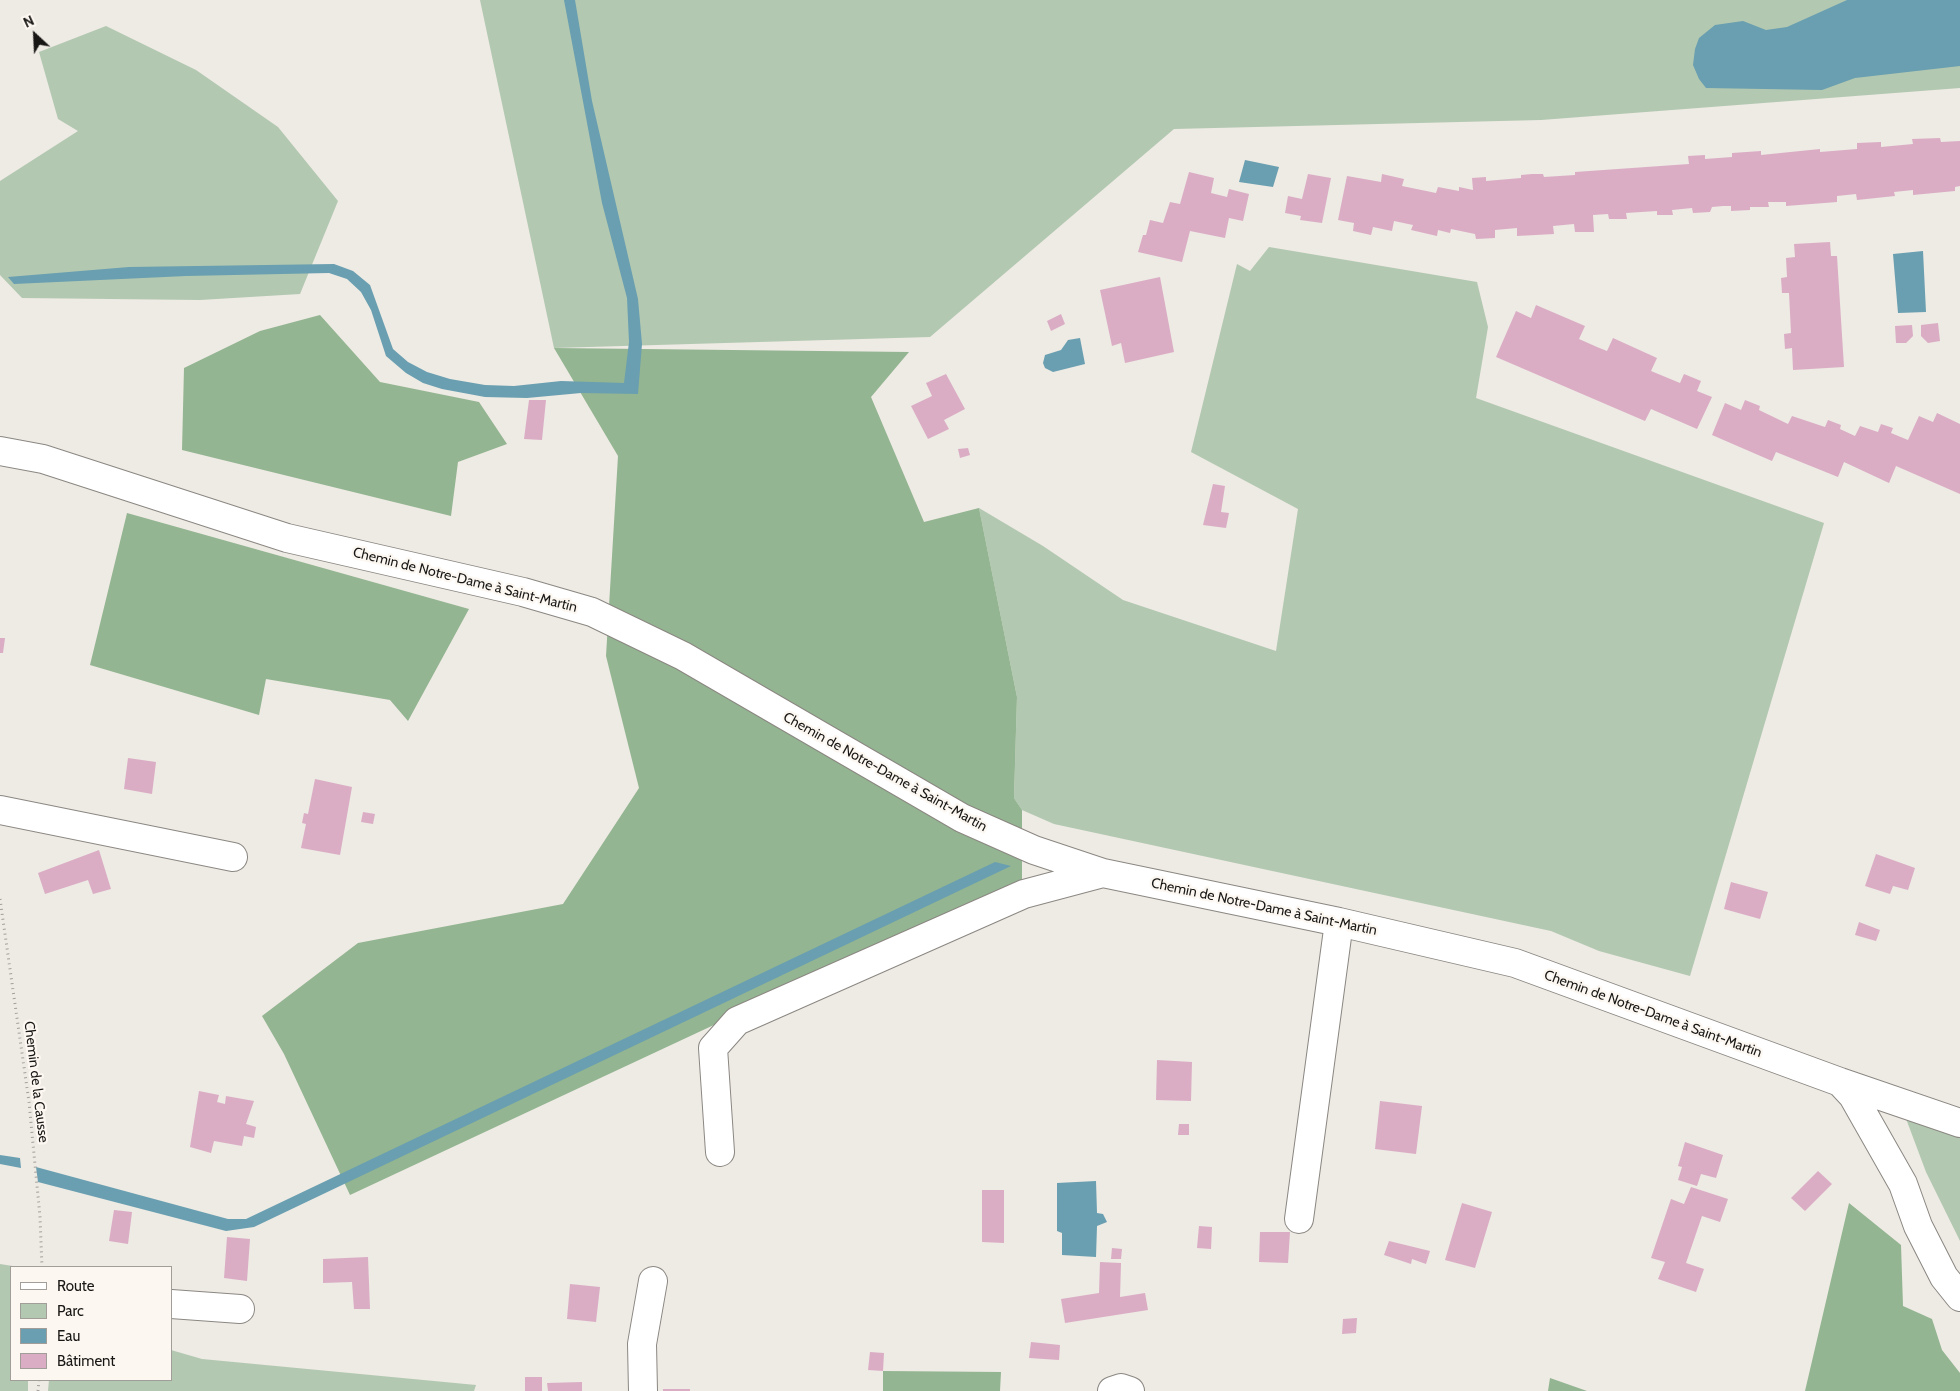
<!DOCTYPE html>
<meta charset="utf-8">
<style>
body{margin:0}
#map{position:relative;width:1960px;height:1391px;overflow:hidden;background:#eeeae4;font-family:Cabin,sans-serif}
canvas{display:block}
.legend{position:absolute;left:10px;top:1266px;width:162px;height:115px;box-sizing:border-box;background:#fcf7f1;border:1px solid #a19d99;margin:0;padding:6px 9px;list-style:none;font-size:15px;color:#181715}
.legend li{display:flex;align-items:center;gap:10px;height:25px}
.legend b{width:25px;border:1px solid #a19d99}
.north{position:absolute;left:10px;top:10px;width:50px;height:50px;-webkit-text-stroke:4px #fcf7f1;paint-order:stroke;rotate:335deg;font-size:14px;font-weight:700;line-height:20px;text-align:center;color:#181715}
.north::after{content:'';display:block;margin:auto;width:18px;height:22px;background:#181715;clip-path:polygon(50% 0,100% 100%,50% 72%,0 100%)}
</style>
<div id="map">
<canvas width="1960" height="1391"></canvas>
<ul class="legend">
<li><b style="height:6px;background:#fff"></b>Route</li>
<li><b style="height:14px;background:#b2c8b1"></b>Parc</li>
<li><b style="height:14px;background:#699fb0"></b>Eau</li>
<li><b style="height:14px;background:#daadc5"></b>Bâtiment</li>
</ul>
<div class="north">N</div>
</div>
<script>
const g = document.querySelector('canvas').getContext('2d');
g.lineJoin = 'round';
function paint(path, color) {
  g.fillStyle = color;
  g.fill(path, 'evenodd');
}
function shape(rows) {
  const path = new Path2D();
  for (const r of rows) {
    path.moveTo(r[0], r[1]);
    for (let i = 2; i < r.length; i += 2) path.lineTo(r[i], r[i + 1]);
  }
  return path;
}
function trace(path, color, width, dash) {
  g.strokeStyle = color;
  g.lineWidth = width;
  g.lineCap = dash ? 'butt' : 'round';
  g.setLineDash(dash || []);
  g.stroke(path);
}
function drawText(font, color, halo, rows, align = 'center') {
  g.font = font + ' Cabin,sans-serif';
  g.lineWidth = 4.5;
  g.setLineDash([]);
  g.textBaseline = 'middle';
  g.strokeStyle = halo;
  g.fillStyle = color;
  for (const [text, x, y, turn = 0] of rows) {
    g.save();
    g.translate(x, y);
    g.rotate((+turn || 0) * Math.PI / 180);
    g.textAlign = isNaN(turn) ? turn : align;
    if (halo) g.strokeText(text, 0, 0);
    g.fillText(text, 0, 0);
    g.restore();
  }
}
paint(shape([
 [480,0,1960,0,1960,88,1541,120,1174,129,930,337,554,348],
 [106,26,196,70,278,127,338,201,300,294,200,300,22,298,0,275,0,181,78,131,58,119,39,52],
 [1269,247,1477,282,1488,327,1476,398,1824,523,1690,976,1599,951,1551,931,1054,824,1022,810,1014,798,1017,697,979,508,1043,546,1123,600,1276,651,1298,509,1191,452,1237,264,1250,271],
 [1905,1116,1960,1136,1960,1241,1926,1172],
 [0,1264,19,1267,11,1267,11,1380,28,1380,28,1391,0,1391],
 [171,1350,202,1359,476,1385,474,1391,48,1391,49,1380,171,1380]
]), '#b2c8b1');
paint(shape([
 [320,315,380,382,479,402,507,444,458,462,451,516,182,450,184,368,260,331],
 [554,348,909,352,871,397,924,522,979,508,1017,697,1014,798,1022,810,1022,881,350,1195,284,1054,262,1016,358,943,563,904,639,788,606,656,618,456],
 [127,513,469,609,408,721,390,700,266,679,259,715,90,665],
 [1849,1203,1901,1245,1903,1306,1932,1319,1942,1350,1960,1373,1960,1391,1805,1391],
 [883,1371,1001,1372,1000,1391,883,1391],
 [1550,1378,1587,1391,1548,1391]
]), '#93b591');
paint(shape([
 [564,0,575,0,592,101,638,299,642,344,638,394,581,393,527,398,485,397,442,389,423,383,406,373,386,356,371,310,361,292,347,279,329,273,186,276,14,284,8,277,129,267,334,264,353,271,370,285,393,349,408,362,427,372,450,379,485,385,514,386,561,381,624,383,629,342,627,298,602,203],
 [1847,0,1960,0,1960,66,1855,78,1822,90,1706,88,1699,79,1693,65,1695,49,1699,38,1715,25,1743,21,1766,30,1787,27],
 [1245,160,1279,167,1273,187,1239,182],
 [1923,251,1926,312,1898,313,1893,254],
 [1080,338,1085,364,1053,372,1045,368,1043,363,1045,355,1061,350,1068,340],
 [995,862,1011,866,254,1227,226,1231,38,1182,36,1167,228,1219,246,1219],
 [0,1155,20,1158,21,1168,0,1164],
 [1096,1181,1097,1213,1103,1214,1107,1222,1097,1226,1096,1257,1062,1255,1062,1233,1057,1231,1057,1183]
]), '#699fb0');
paint(shape([
 [1940,138,1941,142,1960,141,1960,186,1955,187,1955,191,1913,195,1913,190,1894,192,1895,196,1857,200,1856,194,1837,196,1837,202,1786,206,1786,202,1768,202,1769,207,1750,207,1750,210,1731,211,1731,206,1723,206,1712,207,1710,212,1693,213,1692,208,1672,210,1673,215,1657,215,1657,211,1626,213,1627,219,1609,219,1608,214,1593,215,1594,232,1575,232,1574,224,1553,226,1554,234,1517,236,1517,228,1495,230,1495,238,1476,239,1475,234,1451,229,1450,233,1438,230,1437,236,1411,230,1413,225,1394,221,1392,231,1373,227,1371,235,1353,231,1354,223,1338,220,1347,176,1381,182,1382,174,1404,179,1402,186,1436,193,1438,187,1459,191,1459,187,1473,190,1472,178,1486,177,1486,181,1521,178,1521,175,1532,174,1543,174,1544,177,1575,175,1575,172,1689,164,1688,156,1705,155,1705,159,1732,157,1732,153,1761,151,1761,155,1820,149,1820,152,1857,149,1857,143,1881,142,1881,147,1913,144,1912,139],
 [1189,172,1214,178,1211,193,1227,197,1229,189,1249,194,1243,221,1229,218,1225,238,1190,231,1182,262,1138,252,1143,235,1146,235,1150,220,1163,223,1170,202,1180,204],
 [1308,174,1331,178,1322,223,1300,220,1301,216,1285,213,1288,196,1302,199],
 [1830,242,1831,256,1837,256,1844,367,1793,370,1792,348,1785,349,1784,334,1791,333,1789,293,1782,293,1781,278,1787,277,1786,258,1795,257,1794,244],
 [1160,277,1174,352,1125,363,1121,343,1112,346,1100,290],
 [1536,305,1585,326,1579,339,1597,347,1607,351,1613,338,1657,358,1651,371,1680,383,1684,374,1701,381,1697,391,1712,397,1697,429,1651,409,1645,421,1496,357,1516,311,1531,318],
 [1061,314,1065,324,1051,331,1047,321],
 [1938,323,1940,341,1928,343,1921,336,1921,325],
 [1912,325,1913,336,1906,343,1896,343,1895,326],
 [946,374,965,409,944,420,949,429,928,439,911,406,932,396,926,383],
 [529,400,546,400,542,440,524,439],
 [1745,400,1760,406,1759,410,1788,424,1792,416,1825,427,1828,420,1841,425,1840,429,1855,436,1860,426,1878,432,1881,424,1893,428,1891,433,1908,440,1919,416,1933,422,1937,413,1960,424,1960,494,1896,466,1889,483,1844,462,1838,477,1776,452,1772,461,1712,435,1725,403,1741,410],
 [968,448,970,455,960,458,958,449],
 [1213,484,1225,486,1221,512,1229,513,1226,528,1203,525],
 [0,638,5,638,3,653,0,653],
 [128,758,156,762,152,794,124,789],
 [315,779,352,787,340,855,301,848,306,824,302,823,304,813,308,814],
 [363,812,375,814,373,824,361,822],
 [99,850,111,889,93,894,88,880,45,894,38,873],
 [1876,854,1915,868,1908,890,1893,886,1890,894,1865,886],
 [1731,882,1768,892,1760,919,1724,909],
 [1859,922,1880,930,1876,941,1855,935],
 [1157,1060,1192,1062,1191,1101,1156,1100],
 [199,1091,219,1095,217,1102,225,1104,226,1096,254,1101,246,1124,256,1127,254,1138,244,1136,242,1146,214,1141,211,1153,190,1147],
 [1380,1101,1422,1106,1416,1154,1375,1149],
 [1179,1124,1189,1124,1189,1135,1178,1135],
 [1685,1142,1723,1155,1716,1178,1701,1174,1697,1186,1678,1180,1682,1167,1678,1166],
 [1818,1171,1832,1184,1805,1211,1791,1198],
 [1691,1187,1728,1199,1720,1222,1702,1216,1686,1263,1704,1269,1696,1292,1658,1279,1665,1262,1651,1258,1671,1199,1684,1204],
 [982,1190,1004,1190,1004,1243,982,1242],
 [1462,1203,1492,1212,1475,1268,1445,1260],
 [114,1210,132,1212,128,1244,109,1241],
 [1199,1226,1212,1227,1211,1249,1197,1248],
 [1260,1232,1290,1232,1288,1263,1259,1262],
 [227,1237,250,1239,247,1281,224,1278],
 [1389,1241,1430,1251,1426,1264,1412,1259,1411,1264,1384,1255],
 [1112,1248,1122,1249,1121,1259,1111,1259],
 [368,1257,370,1309,354,1309,352,1282,323,1283,323,1259],
 [1100,1262,1121,1263,1120,1297,1145,1293,1148,1310,1065,1323,1061,1299,1099,1293],
 [570,1284,600,1287,596,1322,567,1319],
 [1357,1318,1356,1333,1342,1334,1343,1319],
 [1031,1342,1060,1345,1059,1360,1029,1358],
 [870,1352,884,1353,883,1371,868,1370],
 [525,1377,542,1377,542,1391,525,1391],
 [582,1382,582,1391,548,1391,547,1383],
 [663,1389,690,1389,690,1391,663,1391]
]), '#daadc5');
const minor = shape([
 [0,451,43,459,287,538,523,592,592,612,683,656,962,818,1034,850,1103,873,1339,922,1515,963,1840,1082,1853,1096,1903,1184,1918,1226,1944,1277,1960,1297],
 [0,810,233,857],
 [1840,1082,1960,1123],
 [720,1152,713,1048,737,1021,1024,894,1103,873],
 [1299,1219,1339,922],
 [171,1304,240,1309],
 [643,1391,642,1344,653,1281],
 [1112,1391,1121,1388,1130,1391]
]);
trace(minor, '#8b8782', 30);
trace(shape([
 [0,899,29,1102,40,1217,42,1267],
 [38,1391,39,1380]
]), '#a29f9b', 3, [1, 4]);
trace(minor, '#fff', 28);
drawText('14px', '#181715', '#fcf7f1', [
 ["Chemin de Notre-Dame à Saint-Martin",465,580,14],
 ["Chemin de Notre-Dame à Saint-Martin",885,772,29],
 ["Chemin de Notre-Dame à Saint-Martin",1264,907,12],
 ["Chemin de Notre-Dame à Saint-Martin",1653,1014,20],
 ["Chemin de la Causse",36,1082,83]
]);
</script>
